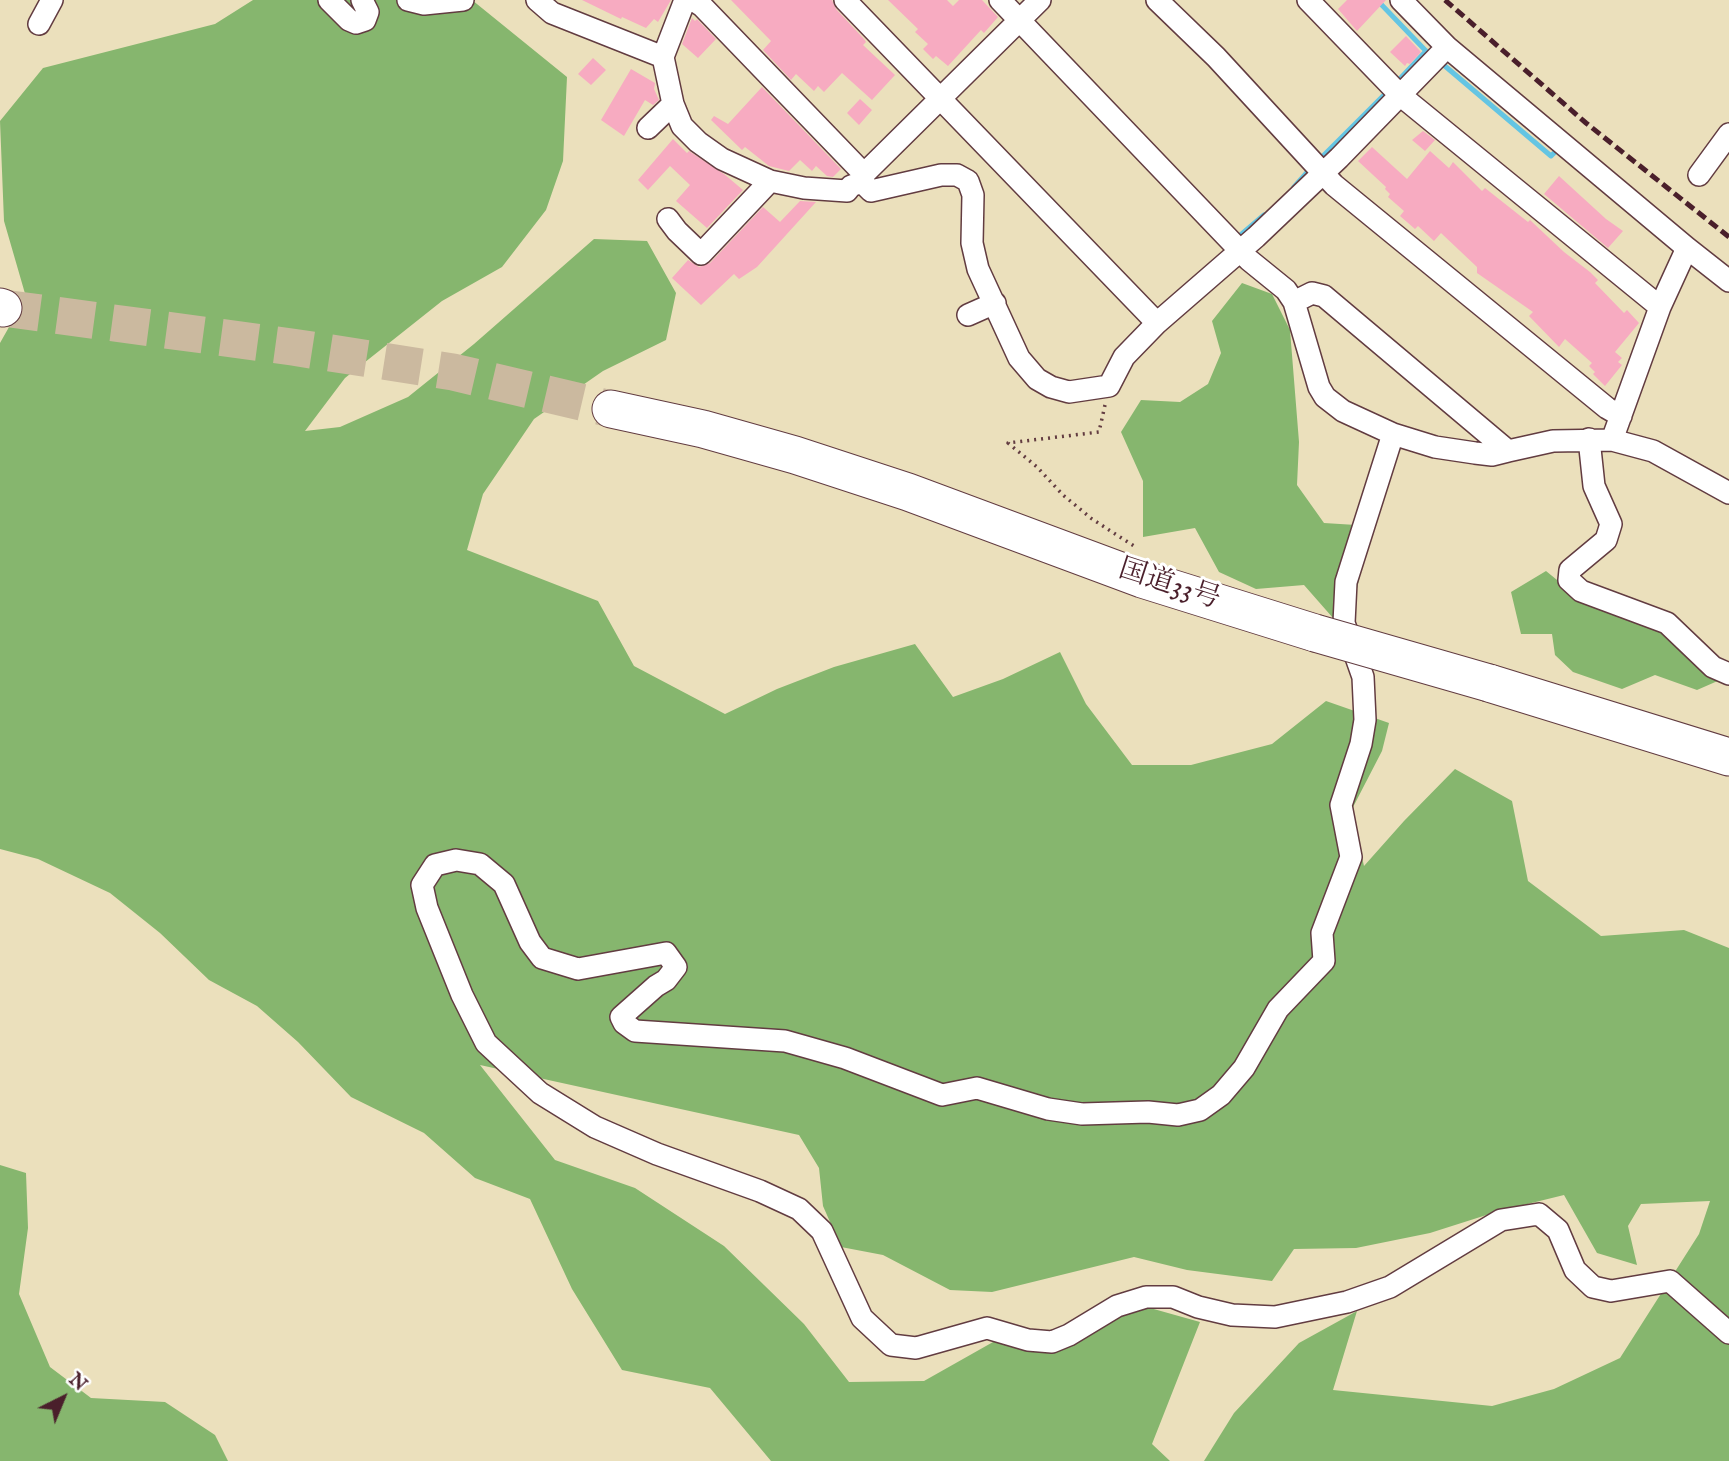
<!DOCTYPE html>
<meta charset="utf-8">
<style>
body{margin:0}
#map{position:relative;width:1729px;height:1461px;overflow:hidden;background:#ebe0bc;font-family:"IM FELL English",serif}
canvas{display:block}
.north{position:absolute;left:28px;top:1363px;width:70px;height:70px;-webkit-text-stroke:5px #fff;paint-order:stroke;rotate:43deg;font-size:19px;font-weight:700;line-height:28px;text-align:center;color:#4a1f2b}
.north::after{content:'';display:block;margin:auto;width:24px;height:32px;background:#4a1f2b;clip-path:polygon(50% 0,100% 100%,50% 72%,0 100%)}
</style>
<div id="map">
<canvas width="1729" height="1461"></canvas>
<div class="north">N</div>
</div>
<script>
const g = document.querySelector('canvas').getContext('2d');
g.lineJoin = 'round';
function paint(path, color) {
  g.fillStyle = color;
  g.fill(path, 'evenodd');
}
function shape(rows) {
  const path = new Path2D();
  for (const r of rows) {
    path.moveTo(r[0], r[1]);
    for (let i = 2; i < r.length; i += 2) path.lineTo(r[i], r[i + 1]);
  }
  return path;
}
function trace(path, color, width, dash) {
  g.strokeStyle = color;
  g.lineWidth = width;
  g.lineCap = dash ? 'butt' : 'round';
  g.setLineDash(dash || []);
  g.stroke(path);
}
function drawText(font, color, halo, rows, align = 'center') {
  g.font = font + ' "IM FELL English","Noto Serif JP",serif';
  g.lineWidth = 6;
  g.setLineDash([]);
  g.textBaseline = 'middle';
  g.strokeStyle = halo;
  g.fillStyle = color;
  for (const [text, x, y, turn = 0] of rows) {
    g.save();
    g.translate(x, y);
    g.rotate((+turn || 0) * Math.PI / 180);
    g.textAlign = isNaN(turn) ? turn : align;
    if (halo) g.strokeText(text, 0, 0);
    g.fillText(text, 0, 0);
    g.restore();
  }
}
paint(shape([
 [253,0,472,0,567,77,563,161,546,210,502,267,442,301,345,378,305,431,340,427,408,397,474,344,594,239,647,241,676,293,666,340,603,371,534,419,483,494,467,550,598,601,634,666,725,714,777,689,834,667,915,644,953,697,1003,679,1060,652,1086,704,1132,765,1191,765,1272,744,1326,701,1389,723,1382,751,1351,811,1364,866,1404,821,1455,769,1512,801,1528,881,1601,936,1684,930,1729,948,1729,1461,1204,1461,1234,1413,1299,1343,1357,1311,1333,1390,1492,1406,1554,1389,1620,1358,1699,1234,1710,1201,1641,1204,1628,1226,1637,1265,1597,1253,1564,1195,1499,1211,1430,1233,1356,1248,1294,1249,1272,1281,1187,1270,1134,1257,992,1292,950,1290,883,1255,841,1247,823,1206,819,1168,799,1135,480,1065,555,1160,635,1188,724,1246,804,1324,849,1382,924,1381,1009,1333,1045,1338,1143,1306,1200,1322,1152,1444,1170,1461,771,1461,710,1388,622,1370,572,1289,530,1199,475,1178,424,1133,351,1097,298,1042,257,1006,209,980,160,933,110,893,38,859,0,849,0,343,26,297,4,221,0,121,43,68,215,24],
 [1242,283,1272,294,1290,330,1299,442,1297,485,1324,523,1356,525,1361,571,1350,619,1333,618,1304,585,1256,589,1219,572,1195,528,1143,537,1143,481,1121,432,1141,400,1180,402,1208,384,1221,353,1212,321],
 [1546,571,1584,602,1667,627,1729,676,1697,690,1655,675,1622,689,1573,672,1555,655,1552,634,1521,634,1511,592],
 [0,1165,26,1173,28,1228,19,1294,50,1367,91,1398,165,1402,215,1435,228,1461,0,1461]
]), '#86b66e');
trace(shape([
 [1377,0,1426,51],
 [1439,61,1551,156,1556,151],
 [1395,84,1426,51],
 [1318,161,1388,91],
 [1294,187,1311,168],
 [1237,238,1264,215]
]), '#64c5e3', 5);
paint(shape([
 [582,0,671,0,658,22,654,19,646,28,622,17,621,19],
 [731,0,832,0,836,9,864,39,866,42,863,45,895,75,872,100,842,73,824,92,818,86,814,91,796,74,791,80,763,50,771,41],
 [888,0,947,0,953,6,959,0,982,0,998,17,984,33,981,30,948,66,936,56,933,59,923,49,928,44,915,32,918,29],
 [1347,0,1386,0,1357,31,1338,9],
 [692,18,695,21,697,19,716,39,698,58,682,44],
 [1406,36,1421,52,1410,64,1407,63,1405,66,1390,52],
 [593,58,606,70,591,85,578,74],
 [631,69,655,83,654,89,659,100,653,105,645,100,624,136,601,120],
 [762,87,841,169,833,177,827,176,816,166,812,171,800,160,789,171,769,166,745,147,742,150,711,120,714,116,728,124],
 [860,99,872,110,859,125,847,113],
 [1423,131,1435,140,1425,151,1412,140],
 [673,139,687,153,689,151,724,174,743,190,707,228,676,201,690,185,670,166,648,190,638,180],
 [1372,147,1407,179,1430,151,1449,168,1453,162,1482,191,1485,188,1528,222,1530,220,1564,252,1590,272,1598,280,1595,283,1624,313,1627,310,1639,323,1615,352,1622,358,1618,362,1622,365,1605,386,1593,374,1595,372,1589,366,1592,363,1565,339,1559,347,1529,316,1533,312,1477,273,1477,267,1441,233,1434,241,1418,226,1415,229,1400,216,1404,211,1388,197,1390,194,1385,189,1386,187,1358,161],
 [1559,176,1606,219,1623,231,1608,248,1544,194],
 [800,201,816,202,757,267,739,279,734,274,701,305,672,278,688,260,699,267,710,263,763,207,780,222]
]), '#f7abc1');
trace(shape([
 [3,308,292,347,453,372,611,409]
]), '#cbb99f', 37, [37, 18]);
const street = shape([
 [329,0,349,20,356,23,365,20,368,12,362,0],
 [408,0,424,4,463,0],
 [537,0,552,13,663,57],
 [685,0,663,57,673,104,682,126,698,142,722,159,770,181,804,188,847,191,851,186,862,182,864,174,1040,0],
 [693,0,702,6,864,174],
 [845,0,1157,323,1256,237,1339,158,1447,47],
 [1000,0,1249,260,1286,290,1294,302,1319,387,1325,397,1343,411,1393,434,1346,582,1344,623,1363,677,1365,720,1361,744,1341,805,1351,857,1322,933,1324,961,1278,1009,1244,1068,1221,1095,1200,1110,1178,1115,1148,1112,1082,1114,1048,1109,977,1088,942,1095,845,1058,785,1041,635,1031,624,1023,621,1017,656,986,666,980,676,967,666,953,578,969,542,958,530,942,504,884,480,864,456,860,435,865,422,885,427,908,462,995,486,1043,540,1093,595,1127,657,1154,760,1191,799,1209,822,1231,862,1318,891,1345,916,1348,987,1328,1028,1340,1052,1342,1069,1335,1117,1306,1146,1297,1173,1297,1198,1307,1232,1315,1275,1317,1347,1302,1390,1287,1501,1220,1539,1214,1558,1230,1575,1270,1593,1287,1611,1291,1670,1281,1729,1333],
 [1157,0,1216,57,1334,185,1607,408,1621,416],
 [1308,0,1400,95,1660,307],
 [1401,0,1447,47,1687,248,1660,307,1612,440],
 [39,24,52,0],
 [648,128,673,104],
 [1699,175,1729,134],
 [862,182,871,191,941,175,957,175,968,181,973,195,972,243,978,269,1019,358,1037,379,1051,387,1069,392,1109,386,1124,357,1157,323],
 [668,219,677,231,701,254,770,181],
 [1687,248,1729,281],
 [1294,302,1312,293,1324,296,1508,451,1553,441,1612,440,1653,451,1729,493],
 [968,315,995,303],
 [1393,434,1435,447,1475,453,1492,455,1508,451],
 [1589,439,1594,486,1611,524,1606,540,1570,570,1569,580,1581,591,1667,623,1713,667,1729,674]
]);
const highway = shape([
 [0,307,3,308],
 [611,409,703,429,795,455,908,492,1142,579,1315,633],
 [1489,683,1729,757]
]);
trace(street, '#623c41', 24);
trace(highway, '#623c41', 39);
trace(shape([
 [1105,405,1099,432,1008,443,1037,467,1063,495,1092,519,1134,546]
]), '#623c41', 3.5, [2, 5]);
trace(street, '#fff', 21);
trace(highway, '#fff', 37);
trace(shape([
 [1445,0,1586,123,1729,237]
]), '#4a1f2b', 5, [10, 5]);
const highwayBridge = shape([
 [1315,633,1489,683]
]);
trace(highwayBridge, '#623c41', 39, []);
trace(highwayBridge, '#fff', 37);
drawText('28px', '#4a1f2b', '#fff', [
 ["国道33号",1169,586,18]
]);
</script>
